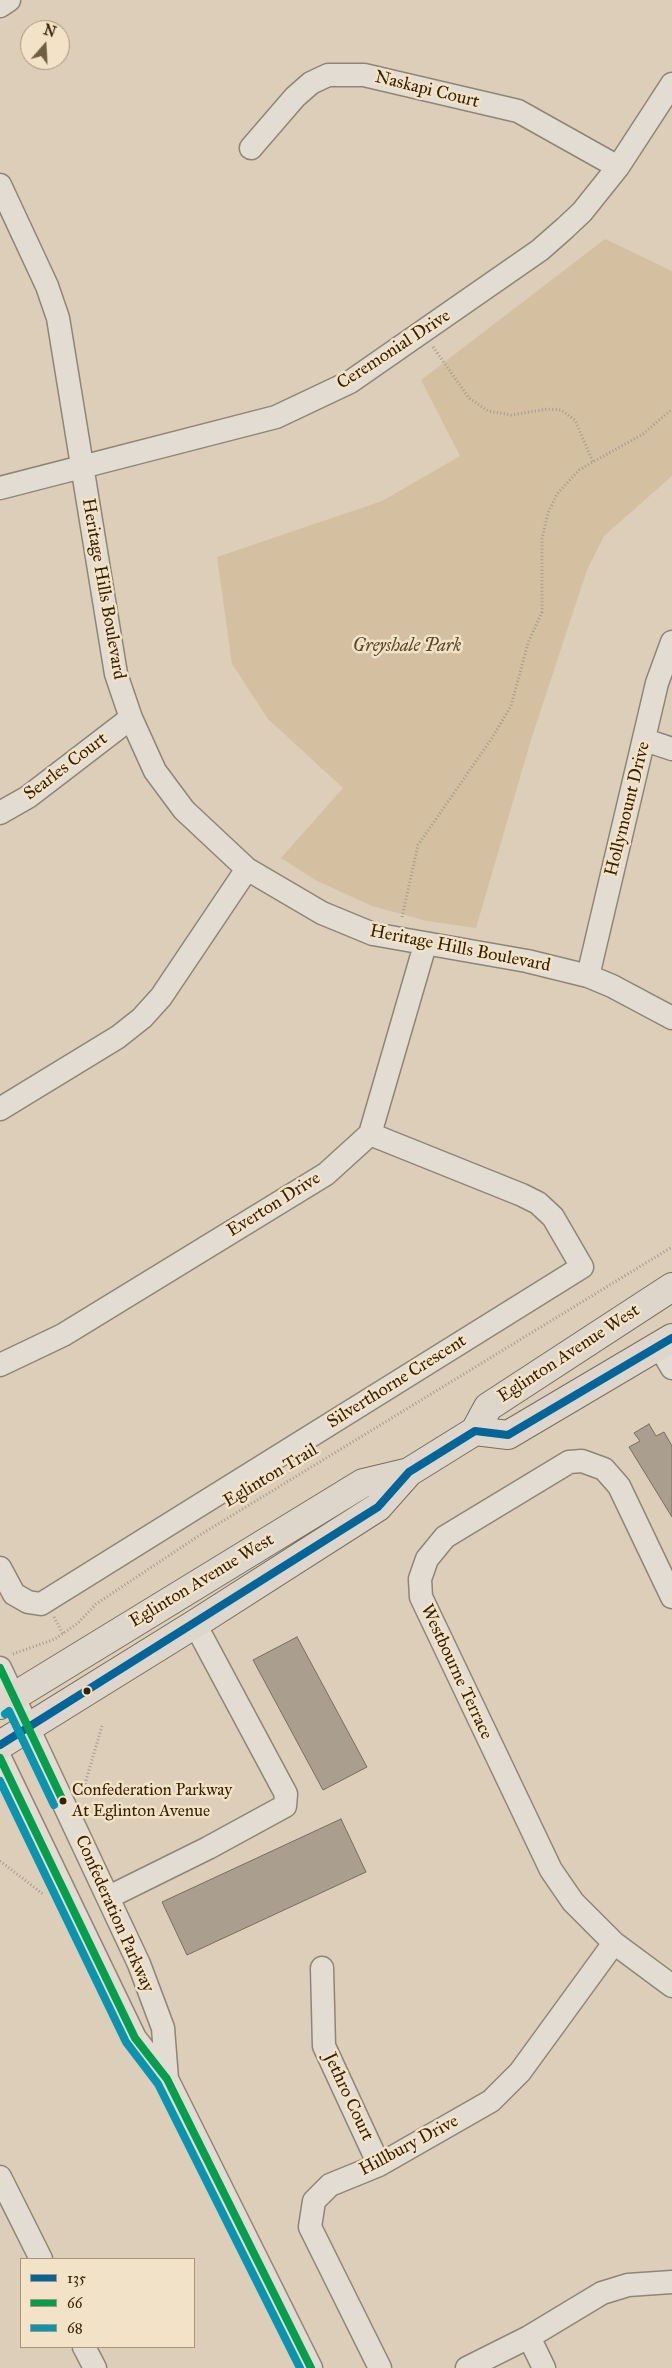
<!DOCTYPE html>
<style>
body{margin:0}
#map{position:relative;width:672px;height:2368px;overflow:hidden;background:#dcceb9;font-family:"IM FELL Great Primer",serif}
canvas{display:block}
.legend{position:absolute;left:20px;top:2258px;width:175px;height:90px;box-sizing:border-box;background:#f2e2c8;border:1px solid #a89578;margin:0;padding:6px 9px;list-style:none;font-size:15px;color:#392100}
.legend li{display:flex;align-items:center;gap:10px;height:25px}
.legend b{width:25px;border:1px solid #a89578}
.north{position:absolute;left:20px;top:20px;width:50px;height:50px;box-sizing:border-box;background:#f2e2c8;border:1px solid #a89578;border-radius:50%;rotate:19deg;font-size:14px;font-weight:700;line-height:20px;text-align:center;color:#392100}
.north::after{content:'';display:block;margin:auto;width:18px;height:22px;background:#725e41;clip-path:polygon(50% 0,100% 100%,50% 72%,0 100%)}
</style>
<div id="map">
<canvas width="672" height="2368"></canvas>
<ul class="legend">
<li><b style="height:6px;background:#069"></b>135</li>
<li><b style="height:6px;background:#039f4d"></b>66</li>
<li><b style="height:6px;background:#0995af"></b>68</li>
</ul>
<div class="north">N</div>
</div>
<script>
const g = document.querySelector('canvas').getContext('2d');
g.lineJoin = 'round';
function paint(path, color) {
  g.fillStyle = color;
  g.fill(path, 'evenodd');
}
function shape(rows) {
  const path = new Path2D();
  for (const r of rows) {
    path.moveTo(r[0], r[1]);
    for (let i = 2; i < r.length; i += 2) path.lineTo(r[i], r[i + 1]);
  }
  return path;
}
function trace(path, color, width, dash) {
  g.strokeStyle = color;
  g.lineWidth = width;
  g.lineCap = dash ? 'butt' : 'round';
  g.setLineDash(dash || []);
  g.stroke(path);
}
function drawText(font, color, halo, rows, align = 'center') {
  g.font = font + ' "IM FELL Great Primer",serif';
  g.lineWidth = 5;
  g.setLineDash([]);
  g.textBaseline = 'middle';
  g.strokeStyle = halo;
  g.fillStyle = color;
  for (const [text, x, y, turn = 0] of rows) {
    g.save();
    g.translate(x, y);
    g.rotate((+turn || 0) * Math.PI / 180);
    g.textAlign = isNaN(turn) ? turn : align;
    if (halo) g.strokeText(text, 0, 0);
    g.fillText(text, 0, 0);
    g.restore();
  }
}
paint(shape([
 [605,239,672,271,672,476,604,536,587,570,531,740,476,928,427,921,372,906,315,880,281,858,343,788,268,719,232,664,217,557,382,501,460,456,421,380]
]), '#d4c0a1');
const building = shape([
 [649,1424,656,1436,664,1432,672,1446,672,1517,629,1447,640,1441,634,1433,649,1424],
 [297,1637,367,1767,323,1790,253,1660,297,1637],
 [341,1819,366,1872,187,1955,162,1902,341,1819]
]);
paint(building, '#aa9f8f');
trace(building, '#786d5e', 1);
const minor = shape([
 [0,6,9,0],
 [251,148,295,97,311,83,328,75,364,75,518,111,618,167],
 [0,185,47,286,58,318,116,674,131,718,155,771,184,810,247,869,322,913,373,934,527,961,588,976,612,986,672,1018],
 [0,488,276,417,350,382,540,250,565,228,582,212,618,167,672,84],
 [645,740,672,749],
 [0,813,28,797,131,718],
 [588,976,657,683,672,642],
 [0,1109,118,1037,142,1018,161,997,247,869],
 [659,1346,672,1368],
 [0,1365,63,1335,326,1174,370,1134,425,945],
 [0,1568,14,1594,28,1602,41,1604,582,1267,553,1217,538,1203,522,1195,370,1134],
 [672,1597,619,1486,604,1469,582,1461,569,1462,445,1537,427,1559,420,1579,421,1597,551,1870,573,1902,614,1943,672,1986],
 [0,1668,139,1964,163,2028,167,2079],
 [0,1758,135,2038,167,2079,311,2368],
 [109,1897,208,1848,285,1806,286,1794,195,1624],
 [322,1968,324,2046,379,2165],
 [0,2177,41,2259],
 [529,2337,544,2368],
 [84,2347,95,2368],
 [380,2368,310,2227,314,2201,330,2185,379,2165,491,2101,520,2072,614,1943],
 [467,2368,529,2337,602,2293,628,2285,672,2282]
]);
const major = shape([
 [475,1431,508,1435,672,1338],
 [0,1705,363,1483,409,1472],
 [0,1745,195,1624,378,1507,409,1472,475,1431,488,1407,672,1287]
]);
trace(minor, '#908575', 25);
trace(major, '#786d5e', 30);
trace(shape([
 [433,347,469,398,488,411,511,415,548,409,561,410,575,420,593,462],
 [402,917,418,845,492,738,511,706,528,643,542,612,542,539,548,513,557,494,579,470,643,434,672,409],
 [54,1617,63,1634],
 [13,1654,55,1639,78,1623,96,1604,200,1535,672,1247],
 [82,1794,102,1726],
 [0,1861,43,1894]
]), '#a29b8f', 3, [1, 2.5]);
trace(minor, '#e3dcd2', 22);
trace(major, '#ded6ca', 28);
trace(shape([
 [0,1745,378,1507,409,1472,475,1431,508,1435,672,1338]
]), '#069', 8);
trace(shape([
 [0,1668,63,1801],
 [0,1758,135,2038,167,2079,311,2368]
]), '#039f4d', 8);
trace(shape([
 [5,1714,9,1711,54,1805],
 [0,1781,126,2042,158,2084,300,2368]
]), '#0995af', 8);
for (const [x, y, r, color] of [
 [87,1691,4.5,"#392100"],
 [63,1801,4.5,"#392100"]
]) {
  const dot = new Path2D();
  dot.arc(x, y, r, 0, 2 * Math.PI);
  g.fillStyle = color;
  g.fill(dot);
  trace(dot, '#f2e2c8', 2);
}
drawText('17px', '#392100', '#f2e2c8', [
 ["Confederation Parkway",72,1791],
 ["At Eglinton Avenue",72,1812]
], 'left');
drawText('18px', '#392100', '#f2e2c8', [
 ["Naskapi Court",427,90,14],
 ["Ceremonial Drive",394,350,-33],
 ["Heritage Hills Boulevard",103,589,80],
 ["Searles Court",66,767,-37],
 ["Hollymount Drive",628,809,-76],
 ["Heritage Hills Boulevard",460,949,11],
 ["Everton Drive",274,1205,-32],
 ["Eglinton Avenue West",569,1354,-33],
 ["Silverthorne Crescent",397,1382,-32],
 ["Eglinton Trail",271,1476,-31],
 ["Eglinton Avenue West",202,1581,-31],
 ["Westbourne Terrace",456,1672,65],
 ["Confederation Parkway",114,1914,66],
 ["Jethro Court",348,2097,65],
 ["Hillbury Drive",409,2146,-28]
]);
drawText('italic 18px', '#5e4623', '#f2e2c8', [
 ["Greyshale Park",407,647]
]);
</script>
